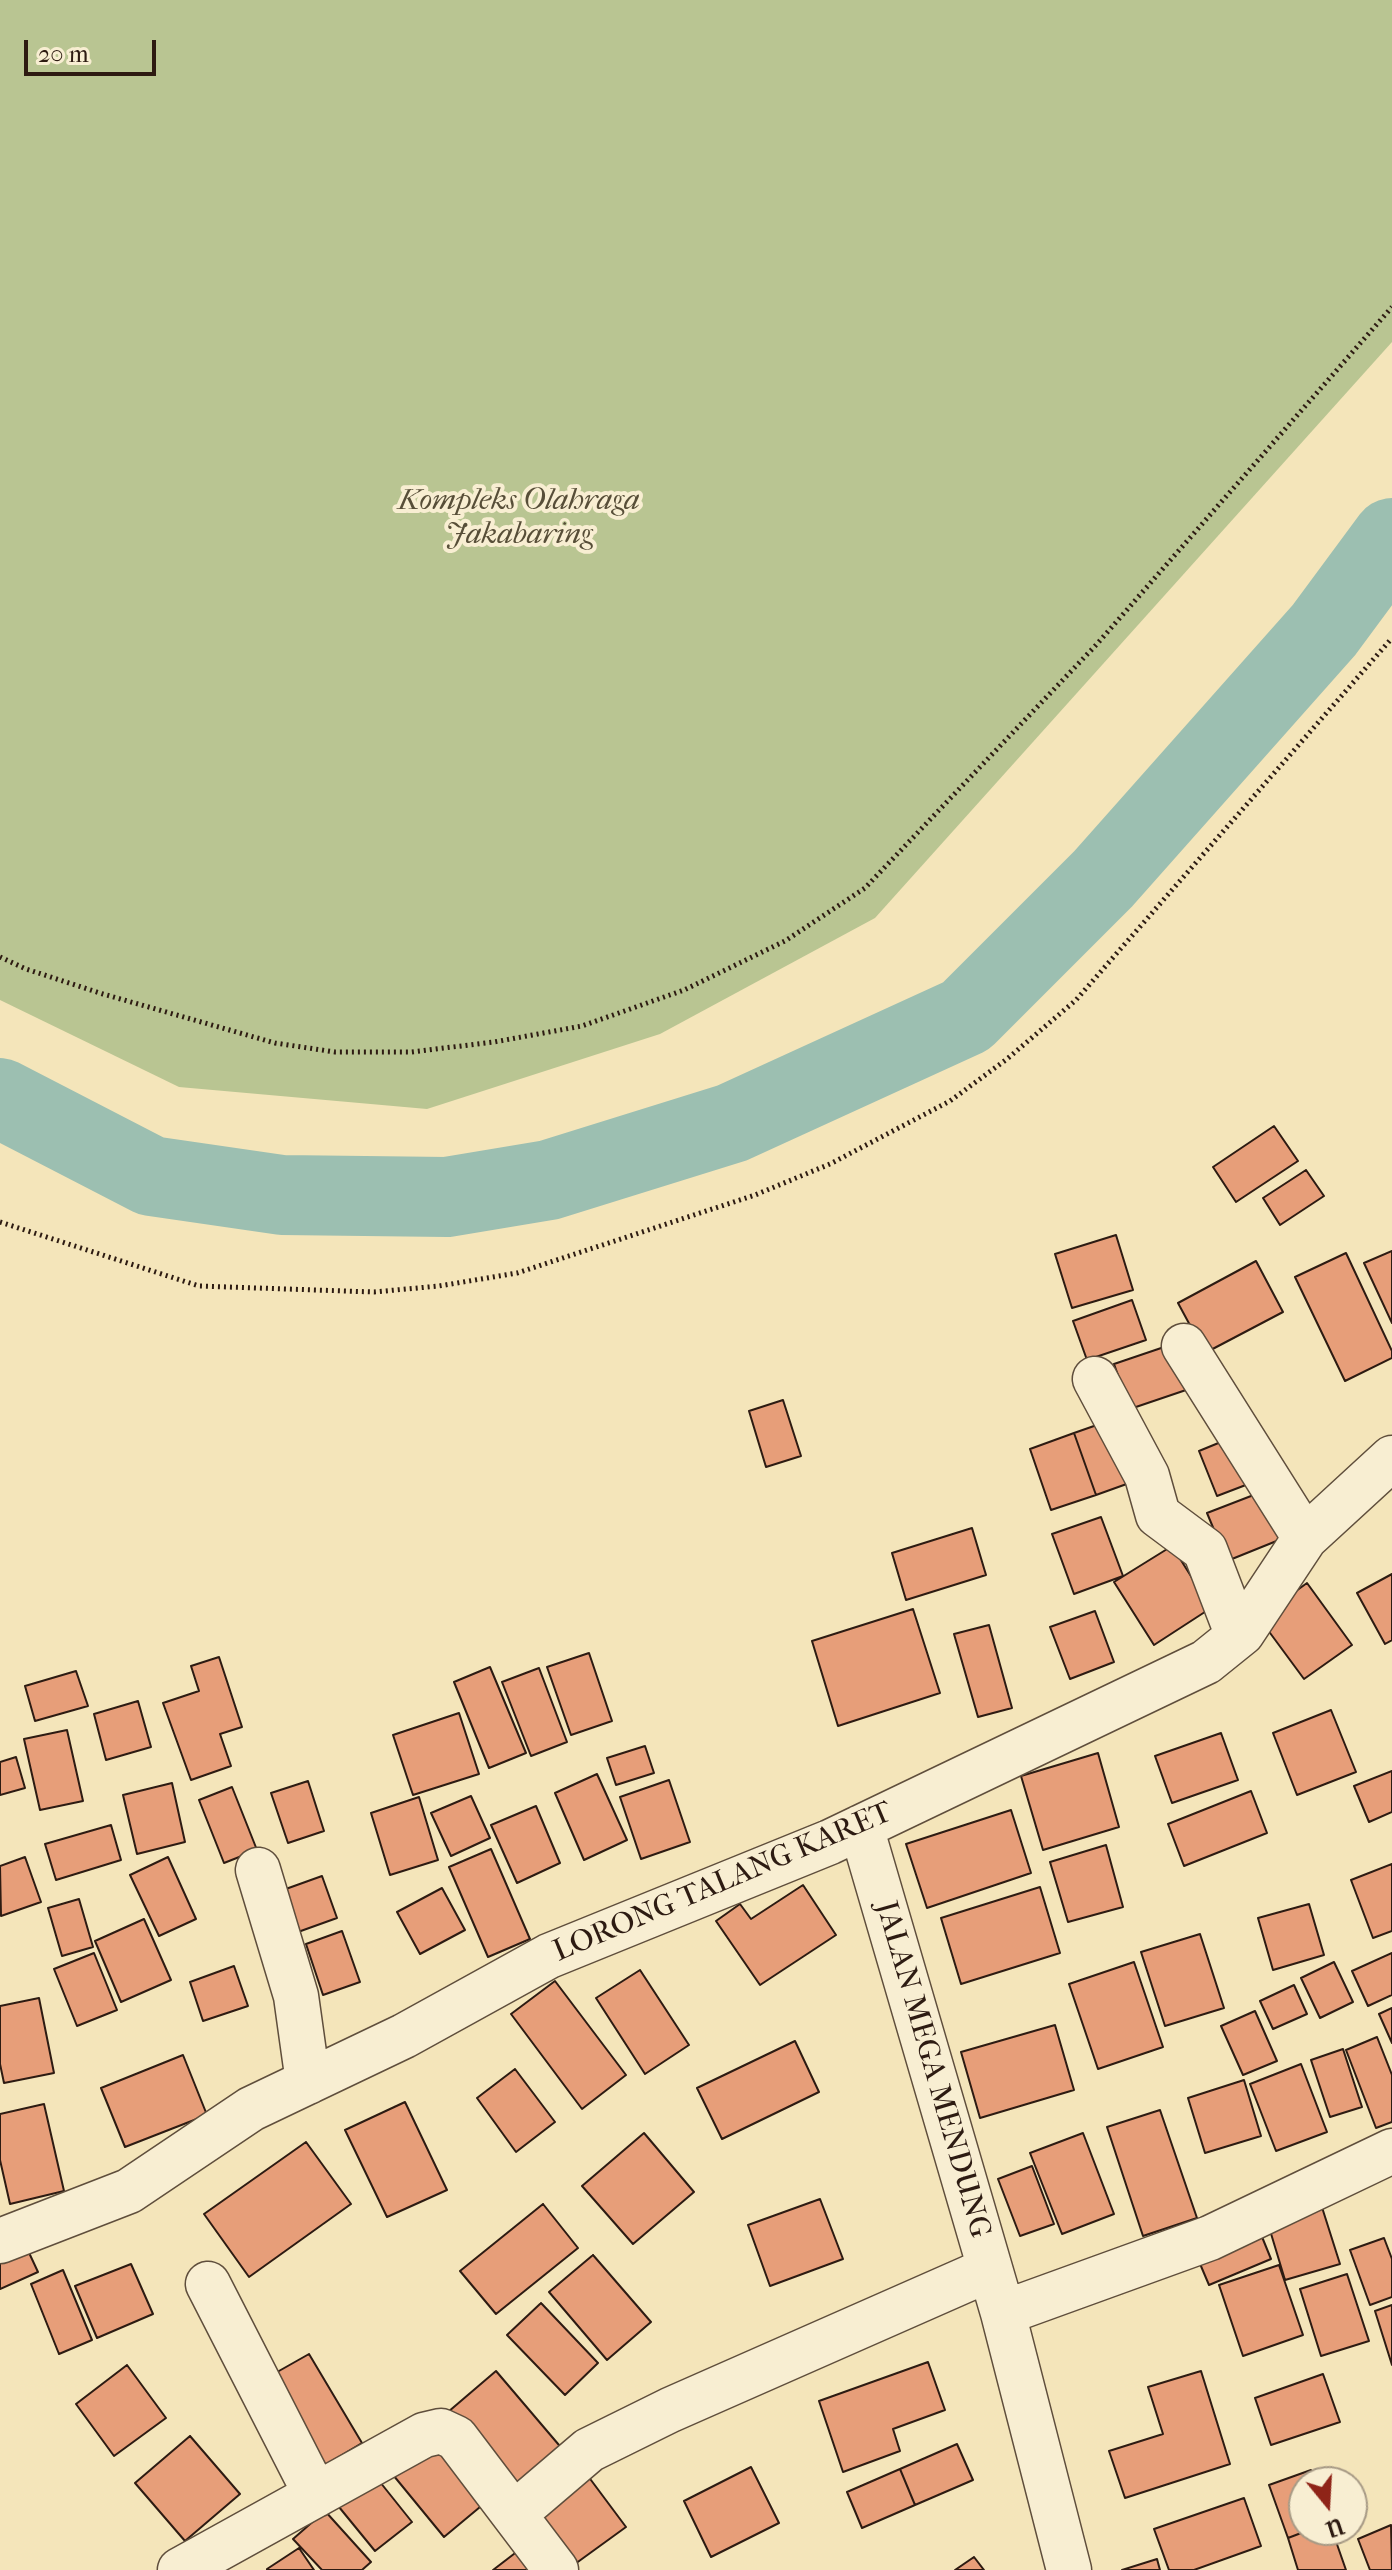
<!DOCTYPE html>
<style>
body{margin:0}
#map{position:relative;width:1392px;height:2570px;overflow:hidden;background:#f4e5ba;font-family:"IM FELL French Canon",serif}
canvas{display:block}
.north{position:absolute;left:1288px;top:2466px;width:80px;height:80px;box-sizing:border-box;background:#f8eed2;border:2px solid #a79a85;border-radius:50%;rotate:162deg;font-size:22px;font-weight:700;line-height:32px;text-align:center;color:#2d1b12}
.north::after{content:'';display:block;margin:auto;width:28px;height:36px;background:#8f2418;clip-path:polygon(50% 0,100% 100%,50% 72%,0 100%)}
.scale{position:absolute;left:24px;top:40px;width:132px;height:36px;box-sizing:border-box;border:4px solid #2d1b12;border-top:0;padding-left:10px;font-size:24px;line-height:28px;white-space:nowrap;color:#2d1b12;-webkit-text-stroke:6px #f8eed2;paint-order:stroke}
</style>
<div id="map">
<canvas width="1392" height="2570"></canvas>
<div class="north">U</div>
<div class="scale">20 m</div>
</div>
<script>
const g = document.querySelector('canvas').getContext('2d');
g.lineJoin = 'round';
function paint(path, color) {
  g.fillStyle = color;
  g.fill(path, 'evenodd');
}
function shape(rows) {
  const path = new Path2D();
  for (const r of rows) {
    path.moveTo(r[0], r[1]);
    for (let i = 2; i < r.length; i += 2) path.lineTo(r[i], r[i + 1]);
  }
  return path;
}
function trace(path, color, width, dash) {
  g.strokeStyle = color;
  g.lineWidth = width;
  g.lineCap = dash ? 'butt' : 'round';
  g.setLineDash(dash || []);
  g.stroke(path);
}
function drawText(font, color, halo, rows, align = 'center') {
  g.font = font + ' "IM FELL French Canon",serif';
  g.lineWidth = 8;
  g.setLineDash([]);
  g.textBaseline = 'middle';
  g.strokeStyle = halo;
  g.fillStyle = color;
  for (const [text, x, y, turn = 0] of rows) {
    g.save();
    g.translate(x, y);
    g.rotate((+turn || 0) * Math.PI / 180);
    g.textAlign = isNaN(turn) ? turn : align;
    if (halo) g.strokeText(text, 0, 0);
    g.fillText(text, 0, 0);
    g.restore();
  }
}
paint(shape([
 [0,0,1392,0,1392,342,875,918,660,1034,427,1109,179,1087,0,1000]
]), '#b9c592');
trace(shape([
 [0,1098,151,1176,282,1195,447,1197,549,1180,732,1123,966,1016,1103,879,1324,630,1392,538]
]), '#9cbfb1', 80);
const building = shape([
 [1274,1126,1298,1161,1236,1202,1213,1167,1274,1126],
 [1306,1170,1324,1196,1280,1225,1263,1198,1306,1170],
 [1116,1235,1133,1290,1072,1308,1055,1254,1116,1235],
 [1392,1251,1392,1323,1364,1263,1392,1251],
 [1346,1253,1392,1351,1392,1358,1345,1381,1295,1277,1346,1253],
 [1256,1261,1283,1312,1205,1353,1178,1303,1256,1261],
 [1132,1300,1146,1340,1087,1360,1073,1321,1132,1300],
 [1173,1344,1189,1389,1130,1409,1114,1364,1173,1344],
 [783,1400,801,1456,766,1467,749,1411,783,1400],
 [1114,1419,1135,1481,1096,1495,1074,1433,1114,1419],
 [1074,1433,1096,1495,1051,1510,1030,1449,1074,1433],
 [1233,1437,1251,1483,1217,1496,1199,1451,1233,1437],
 [1264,1491,1284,1538,1227,1561,1207,1513,1264,1491],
 [1101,1517,1123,1576,1074,1594,1052,1534,1101,1517],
 [972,1528,986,1575,906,1600,892,1553,972,1528],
 [1172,1546,1211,1608,1154,1645,1114,1582,1172,1546],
 [1392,1574,1392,1640,1385,1644,1357,1593,1392,1574],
 [1307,1583,1352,1645,1304,1679,1259,1618,1307,1583],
 [913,1609,940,1693,838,1726,812,1641,913,1609],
 [1095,1611,1114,1662,1070,1679,1050,1627,1095,1611],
 [989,1625,1012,1708,978,1717,954,1634,989,1625],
 [589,1653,612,1721,571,1735,547,1667,589,1653],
 [219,1657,242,1727,220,1734,231,1766,191,1780,163,1703,199,1691,191,1666,219,1657],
 [490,1667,526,1753,489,1768,454,1682,490,1667],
 [539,1668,567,1742,531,1756,502,1682,539,1668],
 [76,1671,88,1706,35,1721,25,1686,76,1671],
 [138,1701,151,1747,106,1760,94,1714,138,1701],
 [1331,1710,1356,1772,1297,1795,1273,1733,1331,1710],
 [459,1713,479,1774,413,1795,393,1735,459,1713],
 [67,1730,83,1801,40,1810,24,1739,67,1730],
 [1221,1733,1238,1780,1172,1803,1155,1756,1221,1733],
 [645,1746,654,1773,616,1785,607,1758,645,1746],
 [1098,1753,1119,1827,1043,1850,1021,1776,1098,1753],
 [16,1757,25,1788,0,1795,0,1762,16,1757],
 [1392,1771,1392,1812,1369,1822,1354,1786,1392,1771],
 [597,1774,627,1840,584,1860,555,1793,597,1774],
 [669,1780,690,1842,641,1859,620,1797,669,1780],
 [308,1781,324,1831,288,1843,271,1793,308,1781],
 [172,1783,185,1842,137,1854,123,1795,172,1783],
 [232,1787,257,1850,224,1863,199,1800,232,1787],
 [1251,1791,1267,1833,1184,1866,1168,1824,1251,1791],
 [471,1796,490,1838,451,1856,431,1813,471,1796],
 [419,1797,438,1860,390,1875,371,1813,419,1797],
 [536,1806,560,1863,517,1883,491,1825,536,1806],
 [1011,1810,1031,1873,927,1908,906,1844,1011,1810],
 [111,1825,121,1860,56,1880,45,1844,111,1825],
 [1106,1845,1123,1907,1068,1922,1050,1862,1106,1845],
 [491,1849,530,1939,488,1957,449,1867,491,1849],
 [25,1857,41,1902,1,1916,0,1866,25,1857],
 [168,1857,196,1919,159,1936,130,1875,168,1857],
 [1392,1864,1392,1931,1373,1938,1351,1880,1392,1864],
 [322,1876,337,1918,298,1932,283,1890,322,1876],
 [803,1885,836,1935,760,1985,716,1921,740,1904,751,1919,803,1885],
 [1040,1887,1060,1953,961,1984,941,1918,1040,1887],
 [442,1888,465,1930,420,1954,397,1912,442,1888],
 [79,1899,93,1947,62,1956,48,1908,79,1899],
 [1309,1904,1324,1955,1273,1970,1258,1918,1309,1904],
 [144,1919,171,1980,121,2002,95,1941,144,1919],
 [342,1931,360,1982,323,1995,306,1944,342,1931],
 [1200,1934,1224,2008,1165,2026,1141,1952,1200,1934],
 [94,1953,117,2010,77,2026,54,1969,94,1953],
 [1392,1953,1392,1995,1368,2006,1352,1971,1392,1953],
 [1134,1962,1163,2047,1098,2069,1069,1984,1134,1962],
 [1334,1962,1353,2002,1320,2018,1301,1978,1334,1962],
 [234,1966,248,2006,203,2021,190,1982,234,1966],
 [640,1970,689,2045,645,2074,596,1998,640,1970],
 [555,1981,626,2075,582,2109,511,2014,555,1981],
 [1294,1985,1307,2014,1273,2029,1260,2001,1294,1985],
 [39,1998,54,2073,4,2083,0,2064,0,2006,39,1998],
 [1392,2008,1392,2043,1379,2014,1392,2008],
 [1255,2011,1277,2061,1243,2075,1221,2026,1255,2011],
 [1055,2025,1074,2090,980,2118,961,2052,1055,2025],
 [1377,2037,1392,2075,1392,2122,1376,2128,1346,2050,1377,2037],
 [795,2041,819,2092,722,2139,697,2088,795,2041],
 [1343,2049,1362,2107,1330,2117,1311,2060,1343,2049],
 [183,2055,207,2115,125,2147,101,2088,183,2055],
 [1301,2064,1327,2132,1276,2151,1250,2084,1301,2064],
 [515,2069,555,2122,516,2152,477,2098,515,2069],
 [1244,2080,1261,2136,1205,2153,1188,2098,1244,2080],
 [405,2102,447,2190,387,2217,345,2130,405,2102],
 [44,2104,64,2191,10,2204,0,2160,0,2114,44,2104],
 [1160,2110,1197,2218,1143,2236,1107,2127,1160,2110],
 [644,2133,694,2192,633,2244,582,2186,644,2133],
 [1083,2133,1114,2214,1062,2234,1030,2153,1083,2133],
 [306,2142,351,2204,249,2277,204,2214,306,2142],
 [1032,2166,1054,2224,1020,2236,998,2179,1032,2166],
 [820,2199,843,2259,770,2286,748,2225,820,2199],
 [1320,2201,1340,2264,1285,2280,1266,2217,1320,2201],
 [543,2204,578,2248,496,2314,460,2271,543,2204],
 [1258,2227,1271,2259,1209,2285,1195,2252,1258,2227],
 [1384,2238,1392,2259,1392,2297,1370,2305,1350,2250,1384,2238],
 [24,2242,38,2272,0,2289,0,2254,24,2242],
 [593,2255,651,2322,607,2360,549,2292,593,2255],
 [131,2264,153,2314,97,2338,75,2286,131,2264],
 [1279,2265,1303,2335,1243,2356,1219,2285,1279,2265],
 [63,2270,92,2340,59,2354,31,2284,63,2270],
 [1347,2274,1369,2341,1321,2356,1300,2289,1347,2274],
 [541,2303,598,2363,565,2395,507,2335,541,2303],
 [1392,2305,1392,2365,1375,2311,1392,2305],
 [309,2354,362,2443,317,2470,263,2380,309,2354],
 [928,2362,945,2410,893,2429,900,2451,843,2472,819,2401,928,2362],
 [127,2365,166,2418,114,2456,76,2404,127,2365],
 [496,2371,570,2458,522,2499,448,2412,496,2371],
 [1201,2371,1230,2464,1125,2498,1109,2451,1163,2434,1148,2387,1201,2371],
 [1323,2374,1340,2422,1271,2445,1255,2398,1323,2374],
 [431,2435,486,2502,444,2537,389,2470,431,2435],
 [190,2436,240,2494,185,2541,135,2483,190,2436],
 [957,2444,973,2480,915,2505,900,2469,957,2444],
 [751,2467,779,2523,711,2557,684,2501,751,2467],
 [582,2468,626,2527,575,2564,531,2505,582,2468],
 [900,2469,915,2505,862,2528,847,2492,900,2469],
 [1311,2470,1315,2482,1304,2482,1304,2530,1309,2530,1288,2538,1269,2485,1311,2470],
 [376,2477,412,2522,375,2551,339,2507,376,2477],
 [1244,2498,1261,2546,1194,2570,1169,2570,1154,2529,1244,2498],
 [325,2511,371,2562,362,2570,322,2570,293,2539,325,2511],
 [1391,2525,1392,2570,1370,2570,1358,2539,1391,2525],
 [1309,2530,1332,2530,1346,2570,1298,2570,1288,2538,1309,2530],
 [523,2547,541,2570,493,2570,523,2547],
 [299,2548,314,2570,267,2570,267,2569,299,2548],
 [974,2557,984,2570,955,2570,974,2557],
 [1157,2559,1160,2570,1122,2570,1157,2559]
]);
paint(building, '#e79e79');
trace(building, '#2d1b12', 2);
const minor = shape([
 [1184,1346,1305,1538],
 [1095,1379,1147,1476,1158,1515,1205,1550,1238,1636],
 [861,1827,1003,2313,1069,2570],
 [258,1870,296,1996,308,2082],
 [0,2241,129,2191,251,2109,404,2036,549,1956,830,1842,1206,1662,1242,1633,1305,1538,1392,1458],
 [208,2284,316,2495],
 [1003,2313,1210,2238,1392,2151],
 [514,2514,589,2450,670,2410,990,2269],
 [180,2570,424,2435,441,2431,456,2438,556,2570]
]);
trace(minor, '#5f4e3c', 47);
trace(shape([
 [0,957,26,969,103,994,275,1043,335,1052,411,1052,494,1042,582,1026,684,990,785,941,865,888,1097,644,1392,307],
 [0,1222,199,1286,374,1292,439,1286,517,1273,755,1195,830,1164,950,1101,1007,1059,1076,1000,1392,638]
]), '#2d1b12', 5, [2, 4]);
trace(minor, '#f8eed2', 44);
drawText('italic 30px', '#574e38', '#f8eed2', [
 ["Kompleks Olahraga",519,502],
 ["Jakabaring",519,536]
]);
drawText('30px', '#2d1b12', '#f8eed2', [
 ["LORONG TALANG KARET",723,1883,-23],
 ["JALAN MEGA MENDUNG",932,2070,74]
]);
</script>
